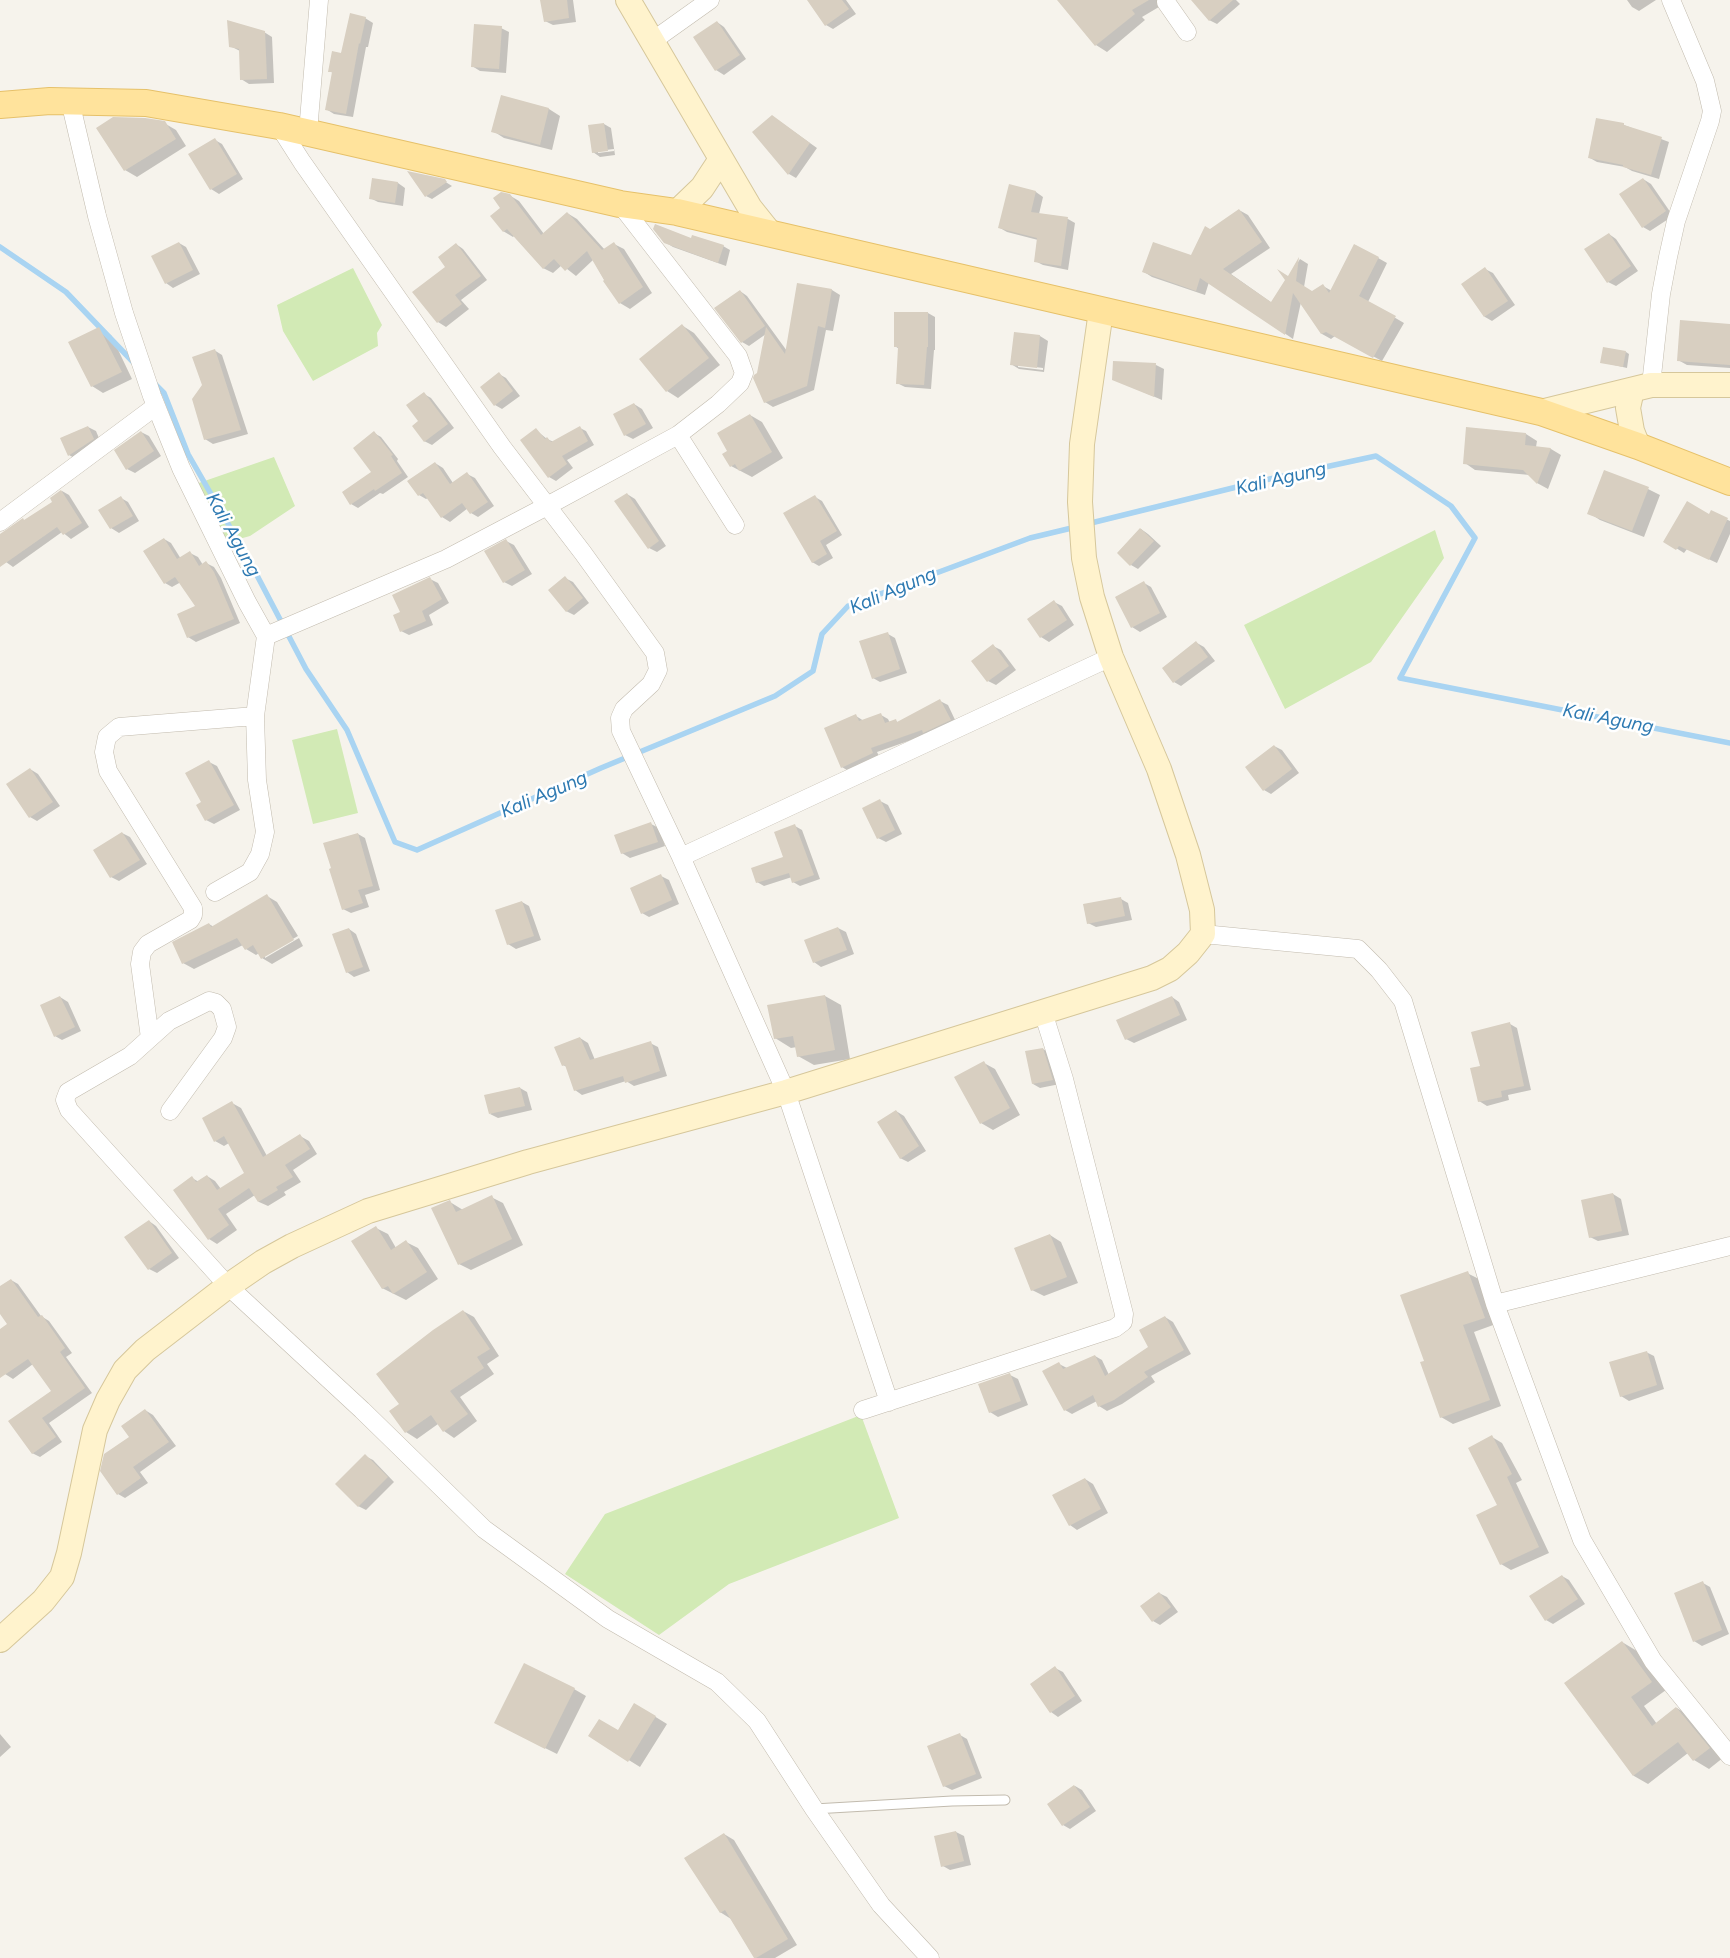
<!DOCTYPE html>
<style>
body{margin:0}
canvas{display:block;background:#f6f3ec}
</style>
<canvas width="1730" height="1958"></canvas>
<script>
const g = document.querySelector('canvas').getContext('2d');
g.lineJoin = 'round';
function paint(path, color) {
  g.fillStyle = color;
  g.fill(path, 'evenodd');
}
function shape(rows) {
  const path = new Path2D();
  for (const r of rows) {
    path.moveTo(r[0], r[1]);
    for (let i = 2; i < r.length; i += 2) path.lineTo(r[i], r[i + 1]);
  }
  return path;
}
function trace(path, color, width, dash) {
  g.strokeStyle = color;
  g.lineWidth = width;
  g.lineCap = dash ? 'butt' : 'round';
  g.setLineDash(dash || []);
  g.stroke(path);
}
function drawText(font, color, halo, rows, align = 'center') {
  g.font = font + ' Figtree,sans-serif';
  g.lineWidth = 5;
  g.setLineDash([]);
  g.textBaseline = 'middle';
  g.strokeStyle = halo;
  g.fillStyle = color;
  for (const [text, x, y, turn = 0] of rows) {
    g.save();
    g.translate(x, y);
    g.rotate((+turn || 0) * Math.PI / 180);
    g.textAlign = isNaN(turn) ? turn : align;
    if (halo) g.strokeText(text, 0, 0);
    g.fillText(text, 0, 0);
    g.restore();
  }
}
paint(shape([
 [353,268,382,325,377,333,378,346,313,381,283,331,277,305],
 [274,457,295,506,250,536,221,544,193,485],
 [1435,530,1444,558,1371,662,1285,709,1244,625],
 [337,729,358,813,313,824,292,740],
 [861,1415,899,1518,729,1584,659,1635,565,1574,605,1514]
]), '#d2eab5');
paint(shape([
 [542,0,573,0,576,22,553,25,545,21],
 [809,0,846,0,856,14,833,29,826,25],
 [1059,0,1168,0,1169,1,1142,17,1145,20,1107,52,1096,45],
 [1193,0,1236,0,1240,4,1217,24,1209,20],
 [1627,0,1656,0,1639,11,1632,7],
 [365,18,373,23,368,47,366,47,353,117,334,114,326,109,333,73,329,71],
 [717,22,724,27,746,59,724,75,716,70],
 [501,28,509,32,506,73,480,71,472,66],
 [264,32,272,37,274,83,249,84,241,79,240,51,230,46],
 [502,97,549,109,560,116,552,150,504,138,493,131],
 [779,121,817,148,796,178,789,174],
 [164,123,176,130,186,146,137,177,125,170,98,129],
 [604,124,611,128,615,155,600,157,593,152],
 [614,149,614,151,598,153,598,151],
 [1624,125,1669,142,1659,179,1632,171,1625,167,1597,162,1590,158],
 [215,140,222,144,243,179,219,194,211,189,190,155],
 [373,179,398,183,405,188,403,206,378,202,370,198],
 [1643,179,1651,184,1673,216,1650,231,1643,227],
 [444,181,452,186,432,199,426,196],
 [1010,186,1036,192,1043,197,1039,214,1068,219,1075,223,1068,270,1043,265,1035,261,1038,240,1007,232,1000,228],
 [509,195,519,201,544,234,567,213,577,219,605,250,614,244,624,249,652,293,630,309,620,303,605,281,593,260,576,276,562,265,553,273,543,268,514,236,513,237,503,231,502,208],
 [1239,210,1248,215,1270,248,1231,274,1272,303,1300,259,1308,264,1304,287,1313,293,1323,286,1332,291,1355,245,1387,263,1368,302,1404,323,1382,361,1335,336,1331,339,1322,334,1301,302,1293,339,1209,282,1205,295,1152,277,1144,272,1191,257,1210,230],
 [1609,234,1616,239,1638,271,1616,286,1608,282],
 [692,240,723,246,730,250,726,266,673,247,665,242],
 [179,243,186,247,200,274,173,288,166,283],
 [456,244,463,249,487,280,461,300,469,309,446,327,438,322,447,267],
 [1485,269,1493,273,1515,305,1492,321,1485,317,1463,284],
 [798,284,832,290,840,295,833,331,826,330,814,390,773,407,765,402,758,374,766,334,749,346,742,342,740,291,747,296,787,351],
 [928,313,935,317,935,350,934,350,931,389,905,387,897,383,899,349,895,346],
 [1730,325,1730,368,1687,365,1678,360],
 [683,326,694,333,720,365,678,398,667,391],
 [99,329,111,335,132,379,103,393,92,386],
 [1015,333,1040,336,1048,341,1044,372,1019,369,1011,364],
 [1018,365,1043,368,1043,370,1018,367],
 [214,350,222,355,248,434,213,444,205,439,204,385],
 [1626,352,1629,354,1627,368,1601,362],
 [1114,362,1156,365,1164,369,1162,400,1113,379],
 [499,374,506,378,520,396,502,409,495,405],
 [424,394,431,398,454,428,432,445,424,441,420,421],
 [634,404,642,409,653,428,633,439,625,435],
 [750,415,762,422,783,458,752,477,731,466,729,451],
 [88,427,96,431,101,443,76,459,69,455],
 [580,428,586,431,594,445,567,460,573,468,556,481,549,477,536,430,547,439,554,442],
 [141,432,149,436,161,456,135,473,127,469],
 [374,433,381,437,398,459,397,461,408,477,383,494,380,493,358,508,351,504,373,472],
 [1526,434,1537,441,1536,447,1551,449,1561,455,1548,489,1537,483,1530,475,1475,470,1465,463],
 [435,463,443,468,453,483,467,474,475,478,494,506,478,517,471,513,468,508,450,522,442,517,428,498,426,499,419,495],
 [1648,489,1660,495,1644,537,1600,520,1589,513],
 [62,491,69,495,89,527,71,539,62,532,13,567,6,562,0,554,0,536,54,503],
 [627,494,635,499,666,546,657,552,649,548],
 [815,497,822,501,842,535,826,545,833,558,819,566,812,562],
 [121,498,128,502,139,521,119,533,111,528,100,510],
 [1711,512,1730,521,1730,534,1717,563,1687,549,1684,553,1665,541,1710,515],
 [1141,529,1148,534,1161,546,1138,569,1131,565],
 [164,539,171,543,181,559,190,553,198,557,203,565,206,563,214,567,221,578,240,623,196,642,188,637,197,606,181,582,172,587,165,583],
 [506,541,514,545,532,574,512,586,504,582],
 [565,578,573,582,589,603,574,615,566,611],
 [430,579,438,583,449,603,429,615,433,625,409,635,401,631,401,613],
 [1144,583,1151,587,1167,617,1140,632,1132,627,1116,597],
 [1054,602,1062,606,1074,625,1049,642,1041,637,1029,619],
 [888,634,895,638,907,673,880,682,873,678],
 [1197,643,1204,647,1215,661,1181,686,1174,682],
 [993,646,1001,650,1016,670,996,685,988,681],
 [940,701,948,705,957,724,877,752,880,758,850,772,842,767,856,716,864,721,881,715,888,719,890,723,896,721,899,723],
 [1274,746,1282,750,1299,773,1271,794,1264,790],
 [209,762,217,766,240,810,214,824,206,820,203,803],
 [30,769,38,774,60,806,37,821,30,817],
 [880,801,888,805,902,834,886,842,878,838],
 [651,824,659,828,665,846,630,858,622,853],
 [795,826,802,830,820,879,800,886,793,882,792,877,764,886,757,882,785,858],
 [122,833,130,837,147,864,119,881,111,877],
 [358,834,365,838,380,890,365,895,369,907,351,913,343,909],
 [661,876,669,880,679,904,649,917,642,913],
 [267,896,277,902,298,936,265,955,265,958,299,938,303,946,272,964,262,958,259,953,256,955,246,949,243,945,194,969,183,963,209,924,214,927],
 [1121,899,1128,903,1132,920,1096,927,1088,923],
 [522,902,529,906,541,940,516,949,508,944],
 [838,928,846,932,854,954,821,967,814,962],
 [349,929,356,934,370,971,354,977,347,972],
 [825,996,841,1005,850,1059,814,1065,798,1056,797,1047,791,1048,775,1038],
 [60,997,68,1002,81,1031,62,1040,55,1036],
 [1172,997,1179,1002,1187,1020,1134,1043,1126,1039],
 [1510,1024,1517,1028,1531,1090,1508,1095,1509,1100,1487,1106,1479,1101,1481,1067],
 [580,1038,588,1043,595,1060,650,1043,658,1047,667,1076,634,1086,626,1081,582,1095,575,1090,567,1067,563,1065],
 [1043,1049,1051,1054,1060,1084,1040,1088,1033,1084],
 [984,1063,995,1069,1020,1115,993,1130,981,1123,956,1078],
 [520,1088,527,1092,532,1110,498,1118,490,1114],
 [232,1103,241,1108,267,1156,300,1136,309,1141,317,1154,293,1170,301,1182,284,1192,286,1195,268,1206,259,1202,255,1195,226,1214,237,1230,217,1244,209,1239,192,1178,199,1182,207,1176,215,1181,221,1189,246,1173,229,1143,224,1146,215,1141],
 [896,1111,904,1116,926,1151,908,1162,900,1158],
 [1613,1194,1621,1199,1629,1235,1598,1241,1590,1237],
 [491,1197,503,1203,523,1245,471,1270,459,1264,450,1202,463,1210],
 [149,1221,156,1226,179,1258,157,1273,149,1269],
 [376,1228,388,1234,396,1248,406,1242,418,1248,438,1279,406,1300,382,1288],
 [1050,1235,1061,1242,1078,1283,1044,1296,1032,1290],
 [1467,1273,1479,1279,1496,1324,1474,1332,1501,1406,1453,1424,1441,1417,1426,1361],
 [11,1280,18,1284,41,1316,49,1321,72,1353,66,1357,92,1393,49,1423,62,1442,40,1457,32,1453,10,1421,52,1391,33,1364,13,1379,5,1374,0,1367,0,1330,9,1324,0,1312,0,1288],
 [463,1311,474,1317,499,1356,487,1364,494,1374,460,1397,477,1421,454,1438,444,1431,438,1424,417,1439,406,1432,391,1411,401,1404],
 [1165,1317,1173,1322,1191,1354,1151,1376,1155,1382,1122,1404,1107,1411,1099,1406,1097,1401,1072,1414,1065,1410,1059,1364,1067,1368,1095,1356,1102,1360,1109,1375,1150,1347],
 [1646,1352,1654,1356,1664,1389,1629,1401,1621,1396],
 [1010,1375,1018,1379,1028,1405,998,1417,990,1412],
 [145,1410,153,1415,176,1446,140,1472,148,1483,125,1498,118,1494,131,1437],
 [1492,1437,1502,1443,1522,1480,1516,1483,1549,1553,1511,1570,1501,1564,1499,1505],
 [365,1456,373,1460,394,1482,366,1510,358,1506],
 [1085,1479,1093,1484,1108,1513,1077,1530,1070,1525],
 [1562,1576,1569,1580,1585,1604,1553,1624,1546,1620],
 [1703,1583,1710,1587,1729,1634,1702,1646,1694,1641],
 [1159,1593,1167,1597,1178,1612,1160,1625,1153,1621],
 [1622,1642,1637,1651,1666,1690,1644,1706,1657,1724,1677,1708,1691,1717,1724,1757,1709,1769,1694,1760,1688,1753,1648,1784,1634,1776,1566,1684],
 [1055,1668,1063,1672,1082,1701,1058,1717,1051,1712],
 [574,1689,586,1696,557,1754,507,1729],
 [646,1711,667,1724,640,1767,590,1736,618,1732],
 [0,1734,11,1747,0,1757],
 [960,1735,967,1739,982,1778,952,1790,944,1786],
 [1075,1786,1082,1790,1096,1811,1070,1829,1063,1825],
 [956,1832,964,1836,971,1865,950,1870,943,1866],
 [724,1834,734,1840,797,1945,775,1958,755,1958,731,1919,720,1912]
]), '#0003');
trace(shape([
 [0,247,66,292,134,363],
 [153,382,164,393,188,454,250,562,306,669,347,730,395,842,417,850,601,768,775,696,813,671,822,634,848,606,1030,538,1076,527],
 [1087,524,1265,480,1376,456,1451,506,1475,538,1400,678,1730,743]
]), '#a9d4f2', 5.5);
paint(shape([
 [540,0,567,0,569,18,544,22],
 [807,0,842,0,849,9,825,26],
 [1057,0,1149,0,1132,10,1135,14,1095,46],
 [1191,0,1233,0,1209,21],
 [350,13,366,17,360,44,359,43,346,114,325,110,332,72,328,72,332,51,341,53],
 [227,20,265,31,267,79,240,80,239,49,229,47],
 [717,21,740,55,715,71,693,37],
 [474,24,502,26,499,69,471,67],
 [501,95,549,108,540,145,491,132],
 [772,115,810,143,788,175,752,132],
 [113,117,145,118,165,121,176,139,124,171,96,128],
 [1596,118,1624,123,1624,125,1662,137,1651,175,1623,167,1623,165,1588,158],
 [604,123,608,151,592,153,588,125],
 [215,138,237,174,210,190,188,154],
 [407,171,445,179,447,182,425,197],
 [372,178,398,182,395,203,369,199],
 [1643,178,1666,211,1642,228,1619,194],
 [1009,184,1036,191,1031,212,1068,217,1061,266,1034,262,1037,238,998,228],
 [501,192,510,194,541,235,567,212,602,250,614,242,643,287,619,304,603,281,604,280,587,251,565,271,554,259,543,269,507,229,503,232,490,216,500,208,493,198],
 [1239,209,1262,242,1223,269,1271,302,1285,280,1277,269,1288,276,1299,257,1296,281,1312,291,1323,284,1329,293,1354,244,1379,257,1359,296,1396,316,1373,358,1326,332,1321,334,1293,293,1285,335,1200,278,1196,291,1142,272,1153,242,1191,255,1205,226,1210,229],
 [655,224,691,238,692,235,724,245,718,263,664,243,653,229],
 [1609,233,1631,266,1607,283,1584,249],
 [179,242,193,270,165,284,151,256],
 [456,243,481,276,455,295,462,304,437,323,412,292,445,267,438,257],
 [1485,267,1508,301,1484,317,1461,284],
 [797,283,832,289,825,328,818,326,807,386,764,403,753,378,754,375,757,373,766,327,785,354],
 [740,290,765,326,741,343,714,308],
 [894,312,928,312,928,347,927,347,924,385,896,384,898,347,894,347],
 [1680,320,1730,324,1730,365,1677,361],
 [682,324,709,358,666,392,639,359],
 [99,327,122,372,91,387,68,342],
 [1014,332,1040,335,1037,368,1010,365],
 [1603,347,1626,351,1623,367,1600,363],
 [215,349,241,430,204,440,192,399,202,385,192,357],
 [1113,361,1156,363,1154,397,1112,380],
 [499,372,513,391,494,406,480,387],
 [424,392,448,424,424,442,412,426,418,421,406,405],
 [634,403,646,424,624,436,613,414],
 [750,414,772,452,739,471,735,464,730,467,722,454,727,451,717,433],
 [88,426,94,439,68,456,60,438],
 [580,426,588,441,562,456,567,464,548,478,520,440,536,428,545,439,547,437,551,442],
 [1466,427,1526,433,1525,445,1551,448,1537,484,1523,470,1463,464],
 [141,431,154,451,126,470,114,450],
 [374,431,393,455,391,456,402,473,375,491,374,489,350,505,342,492,371,472,353,448],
 [435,462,450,484,467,472,488,502,470,514,462,503,441,518,423,493,418,496,407,481],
 [1604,470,1649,487,1632,531,1587,514],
 [61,490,82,523,63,535,57,527,0,567,0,534,23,518,24,520,52,502,50,498],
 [627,493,659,541,648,549,614,501],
 [815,495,837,531,820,541,827,554,812,563,783,513],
 [121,496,133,516,110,529,98,510],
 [1687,501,1709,514,1711,510,1728,518,1709,560,1679,546,1676,550,1663,542],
 [1140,528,1154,541,1130,566,1117,553],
 [164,538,177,559,190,551,199,566,206,561,214,572,234,619,187,638,177,614,195,606,175,577,164,584,143,551],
 [506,539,525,570,503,583,484,551],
 [565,576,583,598,566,612,548,590],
 [430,577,442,599,422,611,426,621,400,632,393,615,400,612,392,595],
 [1144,581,1160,613,1131,628,1115,597],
 [1054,600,1067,620,1040,638,1027,619],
 [888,632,900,669,872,679,859,641],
 [1196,641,1208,657,1173,683,1162,668],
 [993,644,1009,666,987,682,971,661],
 [940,699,951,720,923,733,922,730,871,748,873,753,841,768,824,728,856,714,859,721,881,713,885,723,896,719,897,722],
 [1274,745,1292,769,1263,791,1245,767],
 [209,760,234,805,205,821,196,805,201,802,185,773],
 [30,768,53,802,29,818,6,784],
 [880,799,895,830,877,839,862,808],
 [651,822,658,842,621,854,614,835],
 [795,824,814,875,792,883,789,873,756,883,751,868,783,857,774,832],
 [122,832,140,860,110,878,93,850],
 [358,833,373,886,358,890,363,903,342,910,329,869,331,868,323,843],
 [661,874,672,900,641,914,630,888],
 [267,894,294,940,261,959,253,945,245,950,237,938,182,964,172,942,209,923,211,927],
 [1121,897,1125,916,1087,924,1083,904],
 [522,901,534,936,507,945,495,910],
 [838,927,847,950,813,963,804,940],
 [349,928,363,967,346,973,332,934],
 [825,995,835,1050,797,1057,793,1036,774,1039,767,1005],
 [60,996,75,1027,54,1037,40,1005],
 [1172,996,1180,1015,1125,1040,1116,1020],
 [1510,1022,1524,1086,1501,1091,1502,1097,1478,1102,1470,1068,1480,1066,1471,1032],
 [580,1037,590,1060,651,1041,660,1071,625,1083,623,1076,574,1091,565,1065,562,1066,554,1047],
 [1043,1048,1053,1080,1032,1084,1025,1051],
 [984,1061,1010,1108,980,1124,954,1077],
 [520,1087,525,1106,489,1114,484,1095],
 [232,1101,263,1157,300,1134,310,1149,285,1165,293,1177,276,1187,278,1190,258,1202,249,1188,218,1209,229,1225,208,1240,173,1190,192,1176,196,1182,207,1175,217,1190,244,1173,224,1136,214,1142,202,1118],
 [896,1110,919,1146,900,1159,877,1122],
 [1613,1193,1622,1231,1589,1238,1581,1200],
 [492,1195,512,1239,458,1265,431,1208,450,1200,456,1212],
 [149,1220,172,1253,148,1270,124,1237],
 [376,1226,391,1250,406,1240,427,1272,393,1294,388,1286,382,1289,351,1241],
 [1050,1234,1067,1277,1031,1291,1014,1248],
 [1468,1271,1485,1318,1463,1325,1490,1400,1440,1418,1420,1362,1424,1361,1400,1295],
 [11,1279,38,1317,42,1315,65,1348,60,1352,85,1388,42,1418,56,1437,32,1454,8,1421,51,1391,28,1359,0,1378,0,1329,7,1324,0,1314,0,1286],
 [463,1310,490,1349,477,1357,484,1368,450,1391,468,1414,443,1432,431,1415,405,1433,389,1411,399,1404,376,1374,433,1330],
 [1165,1316,1184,1350,1144,1372,1148,1377,1114,1400,1098,1407,1093,1395,1064,1411,1042,1371,1059,1362,1063,1369,1095,1355,1105,1376,1148,1347,1139,1330],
 [1647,1351,1657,1385,1620,1397,1609,1362],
 [1010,1373,1021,1401,989,1413,978,1384],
 [145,1409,169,1442,133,1467,141,1478,117,1495,100,1471,104,1454,129,1437,121,1426],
 [1492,1435,1512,1474,1507,1477,1539,1547,1500,1565,1476,1515,1497,1505,1468,1448],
 [365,1454,388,1477,358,1507,335,1484],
 [1085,1478,1101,1509,1069,1526,1052,1495],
 [1562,1575,1578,1599,1545,1621,1529,1596],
 [1703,1581,1722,1630,1693,1642,1674,1593],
 [1159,1592,1171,1607,1152,1622,1140,1606],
 [1622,1641,1652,1682,1631,1697,1652,1726,1676,1707,1710,1748,1693,1761,1678,1742,1633,1776,1564,1683],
 [524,1663,575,1688,545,1749,494,1723],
 [1055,1666,1075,1696,1050,1713,1030,1684],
 [634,1703,656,1716,628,1762,588,1736,599,1719,618,1730],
 [960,1733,976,1774,943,1787,927,1746],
 [1074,1785,1090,1807,1062,1826,1047,1804],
 [956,1831,964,1861,941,1867,934,1836],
 [724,1833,788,1939,756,1958,754,1958,725,1910,720,1913,684,1858]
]), '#d8cfc1');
const lane = shape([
 [814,1809,952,1801,1005,1800]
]);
const street = shape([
 [1166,2,1187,32],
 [651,42,710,0],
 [70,101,97,216,124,313,152,396,181,468,247,602,266,636,255,716,257,780,265,832,260,854,250,872,215,892],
 [279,126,302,162,502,447,583,553,655,653,658,670,651,684,624,709,620,718,621,731,681,857,786,1092,889,1402],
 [308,132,319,0],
 [1651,385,1661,294,1668,257,1676,221,1710,121,1712,111,1705,81,1671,0],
 [678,435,735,525],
 [0,522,156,406],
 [266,636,446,559,547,506,678,435,718,404,740,383,744,373,738,356,620,204],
 [681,857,1111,657],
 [1203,934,1358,949,1379,970,1403,1001,1495,1304,1582,1540,1653,1661,1730,1756],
 [150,1038,130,1056,68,1092,65,1100,69,1110,228,1286,362,1410,484,1529,608,1619,717,1682,757,1721,814,1809,881,1905,930,1958],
 [170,1111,223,1038,227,1027,222,1009,216,1003,209,1001,169,1021,150,1038,140,964,142,952,148,944,190,920,193,915,193,908,108,771,104,752,107,737,119,727,255,716],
 [1495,1304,1730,1246],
 [863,1410,1115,1328,1123,1322,1124,1314,1064,1079,1043,1012]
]);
const secondary = shape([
 [628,0,750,208,770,233],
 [677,212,702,188,721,159],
 [1632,390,1628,408,1632,431,1638,446],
 [1541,412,1651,385,1730,385],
 [0,1640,43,1601,62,1577,69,1553,95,1430,108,1400,125,1370,145,1350,228,1286,263,1262,292,1246,368,1211,528,1162,786,1092,1152,978,1170,969,1188,953,1203,934,1202,910,1188,855,1159,769,1111,657,1092,597,1084,558,1080,502,1082,444,1101,311]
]);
const primary = shape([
 [0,105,50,101,146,103,279,126,620,204,677,212,1541,412,1638,446,1730,482]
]);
trace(lane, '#c2bbae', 11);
trace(street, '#c2bbae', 19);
trace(secondary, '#d6c79b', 26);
trace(primary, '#e6c16a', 28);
trace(lane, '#fff', 9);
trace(street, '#fff', 18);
trace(secondary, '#fff3cd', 24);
trace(primary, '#ffe39c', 26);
drawText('italic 19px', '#2e7ab2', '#fff', [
 ["Kali Agung",1281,479,-13],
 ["Kali Agung",233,535,61],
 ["Kali Agung",893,591,-23],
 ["Kali Agung",1608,719,11],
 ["Kali Agung",544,795,-23]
]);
</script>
